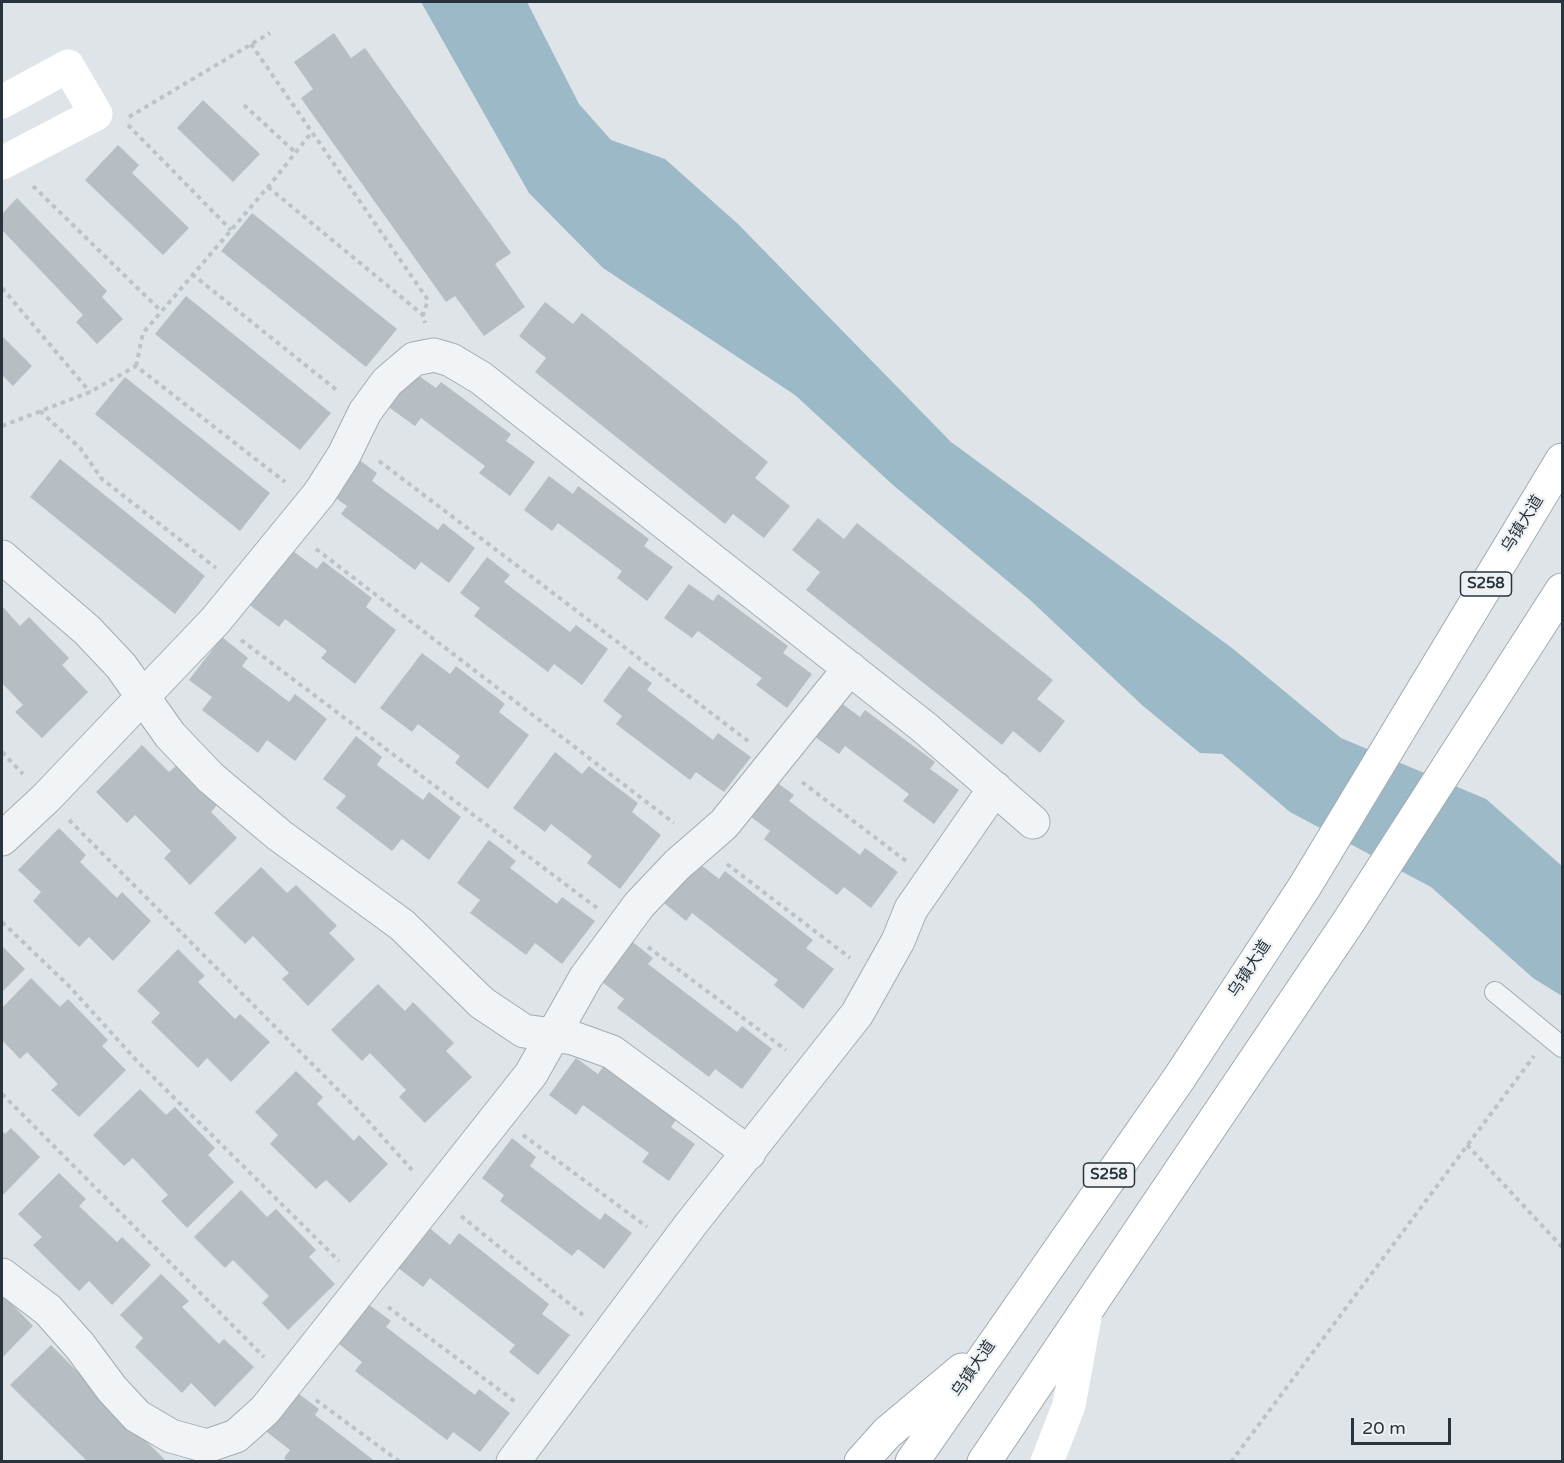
<!DOCTYPE html>
<meta charset="utf-8">
<style>
body{margin:0}
#map{position:relative;width:1564px;height:1463px;overflow:hidden;background:#dee4e7;font-family:"Varela Round",sans-serif}
canvas{display:block}
.frame{position:absolute;inset:0;border:3px solid #28343d;pointer-events:none}
.scale{position:absolute;left:1351px;top:1418px;width:100px;height:27px;box-sizing:border-box;border:3px solid #28343d;border-top:0;padding-left:8px;font-size:18px;line-height:21px;white-space:nowrap;color:#28343d;-webkit-text-stroke:4px #eef2f5;paint-order:stroke}
</style>
<div id="map">
<canvas width="1564" height="1463"></canvas>
<div class="frame"></div>
<div class="scale">20 m</div>
</div>
<script>
const g = document.querySelector('canvas').getContext('2d');
g.lineJoin = 'round';
function paint(path, color) {
  g.fillStyle = color;
  g.fill(path, 'evenodd');
}
function shape(rows) {
  const path = new Path2D();
  for (const r of rows) {
    path.moveTo(r[0], r[1]);
    for (let i = 2; i < r.length; i += 2) path.lineTo(r[i], r[i + 1]);
  }
  return path;
}
function trace(path, color, width, dash) {
  g.strokeStyle = color;
  g.lineWidth = width;
  g.lineCap = dash ? 'butt' : 'round';
  g.setLineDash(dash || []);
  g.stroke(path);
}
function drawText(font, color, halo, rows, align = 'center') {
  g.font = font + ' "Varela Round","Noto Sans SC",sans-serif';
  g.lineWidth = 4.5;
  g.setLineDash([]);
  g.textBaseline = 'middle';
  g.strokeStyle = halo;
  g.fillStyle = color;
  for (const [text, x, y, turn = 0] of rows) {
    g.save();
    g.translate(x, y);
    g.rotate((+turn || 0) * Math.PI / 180);
    g.textAlign = isNaN(turn) ? turn : align;
    if (halo) g.strokeText(text, 0, 0);
    g.fillText(text, 0, 0);
    g.restore();
  }
}
paint(shape([
 [421,2,527,2,579,104,611,140,665,159,738,224,951,442,1232,648,1341,738,1486,799,1562,866,1562,996,1533,978,1431,887,1290,812,1222,754,1200,753,1142,705,1029,599,893,485,795,395,603,268,529,193]
]), '#9bb9c6');
paint(shape([
 [334,33,351,58,365,48,511,253,495,264,525,307,484,336,455,296,446,302,301,98,313,89,294,62],
 [203,100,260,154,233,182,177,128],
 [118,145,139,165,132,173,189,228,163,255,85,180],
 [17,198,107,291,102,297,123,319,97,344,76,322,83,315,2,230,2,214],
 [252,213,397,329,366,367,221,251],
 [186,296,331,413,300,450,155,334],
 [545,302,573,324,582,313,768,462,755,478,790,506,764,538,733,514,725,524,535,372,546,358,519,336],
 [2,336,32,366,13,386,2,375],
 [412,371,436,388,441,382,511,434,506,441,535,462,510,496,479,473,485,466,421,418,415,426,387,406],
 [125,377,270,493,240,531,95,414],
 [354,456,377,473,372,481,438,530,443,523,475,548,449,583,421,562,415,570,341,514,347,506,327,492],
 [60,459,205,576,175,614,30,497],
 [549,476,573,494,578,486,649,539,644,546,673,567,647,601,617,578,622,571,558,523,552,531,524,510],
 [818,518,844,539,857,523,1053,680,1037,699,1065,721,1040,753,1013,731,1002,745,806,590,820,572,792,550],
 [289,548,317,569,323,561,372,598,366,607,396,630,355,684,321,658,327,651,285,619,279,627,247,603],
 [487,557,510,575,504,582,570,632,576,625,608,649,582,685,554,664,548,672,474,616,480,608,460,593],
 [689,584,713,601,718,594,788,646,783,653,812,674,787,708,756,685,762,678,698,631,692,638,664,618],
 [2,606,20,626,29,617,69,658,62,665,88,692,42,738,15,712,23,705,2,683],
 [222,637,248,658,242,666,289,702,295,694,327,719,295,761,267,740,258,753,202,710,212,697,189,680],
 [422,653,450,674,456,666,505,704,499,712,529,735,488,789,455,763,460,756,418,724,412,732,380,708],
 [629,666,652,683,647,690,713,740,718,733,751,757,724,792,696,772,690,780,616,724,622,716,603,701],
 [836,699,860,717,865,710,935,762,930,769,959,790,934,824,903,801,909,794,845,746,839,754,811,734],
 [356,736,382,757,377,765,423,800,429,792,461,817,429,860,402,839,392,851,336,808,346,796,323,779],
 [142,745,169,772,178,764,218,804,211,812,237,838,190,885,164,858,171,851,135,815,127,823,96,792],
 [555,752,582,774,589,766,638,803,632,812,661,835,620,889,587,863,592,856,551,824,545,832,513,808],
 [776,782,794,795,789,801,860,855,865,848,898,872,871,908,844,887,837,895,764,839,770,831,751,817],
 [59,828,86,855,80,862,117,898,122,892,151,921,113,961,89,937,79,947,33,901,41,892,18,870],
 [489,840,516,861,510,868,557,904,562,897,595,921,562,964,535,943,526,955,470,913,480,900,457,883],
 [697,862,719,879,725,871,813,940,806,948,834,969,803,1009,774,985,778,980,692,913,686,921,664,903],
 [261,867,287,893,296,885,337,926,329,933,355,959,308,1006,282,979,289,973,253,936,245,944,214,913],
 [626,937,653,958,648,964,737,1032,742,1026,772,1049,742,1089,715,1069,709,1077,617,1008,624,999,596,977],
 [2,946,25,969,2,992],
 [178,949,205,976,198,982,235,1019,240,1014,270,1042,231,1082,207,1058,198,1068,151,1022,160,1013,137,991],
 [31,978,60,1007,68,999,108,1040,102,1046,126,1070,79,1117,51,1090,58,1084,27,1052,20,1059,2,1040,2,1008],
 [378,984,405,1011,413,1002,454,1043,446,1051,472,1077,425,1123,399,1097,406,1090,370,1053,362,1061,331,1030],
 [576,1058,598,1074,605,1064,678,1117,671,1127,695,1144,669,1181,642,1162,649,1153,583,1105,576,1115,549,1095],
 [296,1071,323,1097,317,1104,354,1141,359,1135,388,1164,350,1203,326,1180,316,1189,270,1144,278,1135,255,1112],
 [140,1089,166,1115,175,1107,215,1148,208,1155,234,1182,187,1228,161,1201,168,1195,133,1158,124,1166,93,1135],
 [11,1128,40,1157,2,1196,2,1130,5,1134],
 [512,1138,536,1157,530,1166,600,1220,605,1213,632,1233,604,1269,578,1249,572,1256,500,1201,504,1195,482,1178],
 [59,1173,86,1199,79,1206,117,1242,122,1237,151,1265,112,1305,89,1281,79,1291,33,1245,42,1237,18,1214],
 [241,1190,267,1217,276,1209,316,1250,309,1257,335,1284,288,1330,262,1303,269,1296,233,1260,225,1268,194,1237],
 [426,1225,450,1245,459,1233,549,1304,542,1314,570,1335,538,1375,509,1352,515,1345,430,1278,423,1287,394,1265],
 [161,1274,189,1301,182,1307,219,1344,224,1339,254,1367,215,1407,191,1383,182,1393,135,1347,143,1338,120,1315],
 [2,1294,33,1326,2,1358],
 [364,1301,391,1321,386,1327,475,1395,479,1389,510,1413,480,1452,453,1432,447,1440,355,1371,362,1362,334,1340],
 [51,1345,167,1462,88,1462,10,1385],
 [292,1389,319,1409,315,1415,376,1462,288,1462,284,1458,290,1450,262,1428]
]), '#b6bec4');
const lane = shape([
 [1495,992,1562,1047]
]);
const street = shape([
 [2,557,87,630,121,666,170,735,211,778,279,835,402,925,482,1003,524,1031,573,1038,612,1052,749,1153],
 [2,839,46,798,215,621,319,494,344,455,365,412,387,382,414,359,434,355,451,360,481,378,925,728,1033,822],
 [2,1275,48,1310,80,1346,112,1389,137,1416,171,1436,207,1446,236,1436,265,1410,531,1074,586,977,639,905,677,865,724,824,850,668],
 [513,1462,691,1224,857,1014,898,941,911,909,995,788]
]);
const primary = shape([
 [861,1462,887,1433,962,1370],
 [912,1462,1180,1077,1305,886,1562,460],
 [984,1462,1349,921,1562,590]
]);
trace(lane, '#a4acb1', 22);
trace(street, '#a4acb1', 35);
trace(primary, '#9eaab2', 35);
trace(shape([
 [251,44,428,300,423,315],
 [244,105,296,153],
 [129,117,270,33],
 [128,125,231,230],
 [33,186,161,311],
 [268,187,423,315,425,323],
 [192,274,339,392],
 [2,288,90,392],
 [136,366,143,333,268,187,312,132],
 [40,411,80,448,102,479,216,568],
 [2,426,90,392,136,366,285,482],
 [379,461,748,741],
 [316,549,674,823],
 [241,640,597,908],
 [2,752,23,774],
 [802,782,906,861],
 [69,820,360,1112,412,1170],
 [727,864,850,958],
 [2,922,69,986,136,1060,339,1261],
 [648,947,786,1050],
 [2,1094,264,1357],
 [523,1135,647,1227],
 [1467,1145,1562,1247],
 [461,1216,583,1315],
 [388,1307,517,1403],
 [316,1400,400,1462],
 [1231,1462,1534,1056]
]), '#bdc2c6', 4, [4.5, 4.5]);
trace(lane, '#f1f4f6', 20);
trace(street, '#f1f4f6', 33);
trace(shape([
 [2,102,68,66,96,114,2,163],
 [1047,1462,1069,1405,1086,1312]
]), '#fff', 33);
trace(primary, '#fff', 33);
for (const [x, y, w] of [
 [1486,584,51],
 [1109,1175,51]
]) {
  const box = new Path2D();
  box.roundRect(x - w / 2, y - 12, w, 24, 4.5);
  g.fillStyle = '#eef2f5';
  g.fill(box);
  trace(box, '#28343d', 1.5);
}
drawText('bold 15px', '#28343d', null, [
 ["S258",1486,584],
 ["S258",1109,1175]
]);
drawText('16px', '#28343d', '#eef2f5', [
 ["乌镇大道",1523,524,-58],
 ["乌镇大道",1250,969,-57],
 ["乌镇大道",974,1369,-56]
]);
</script>
